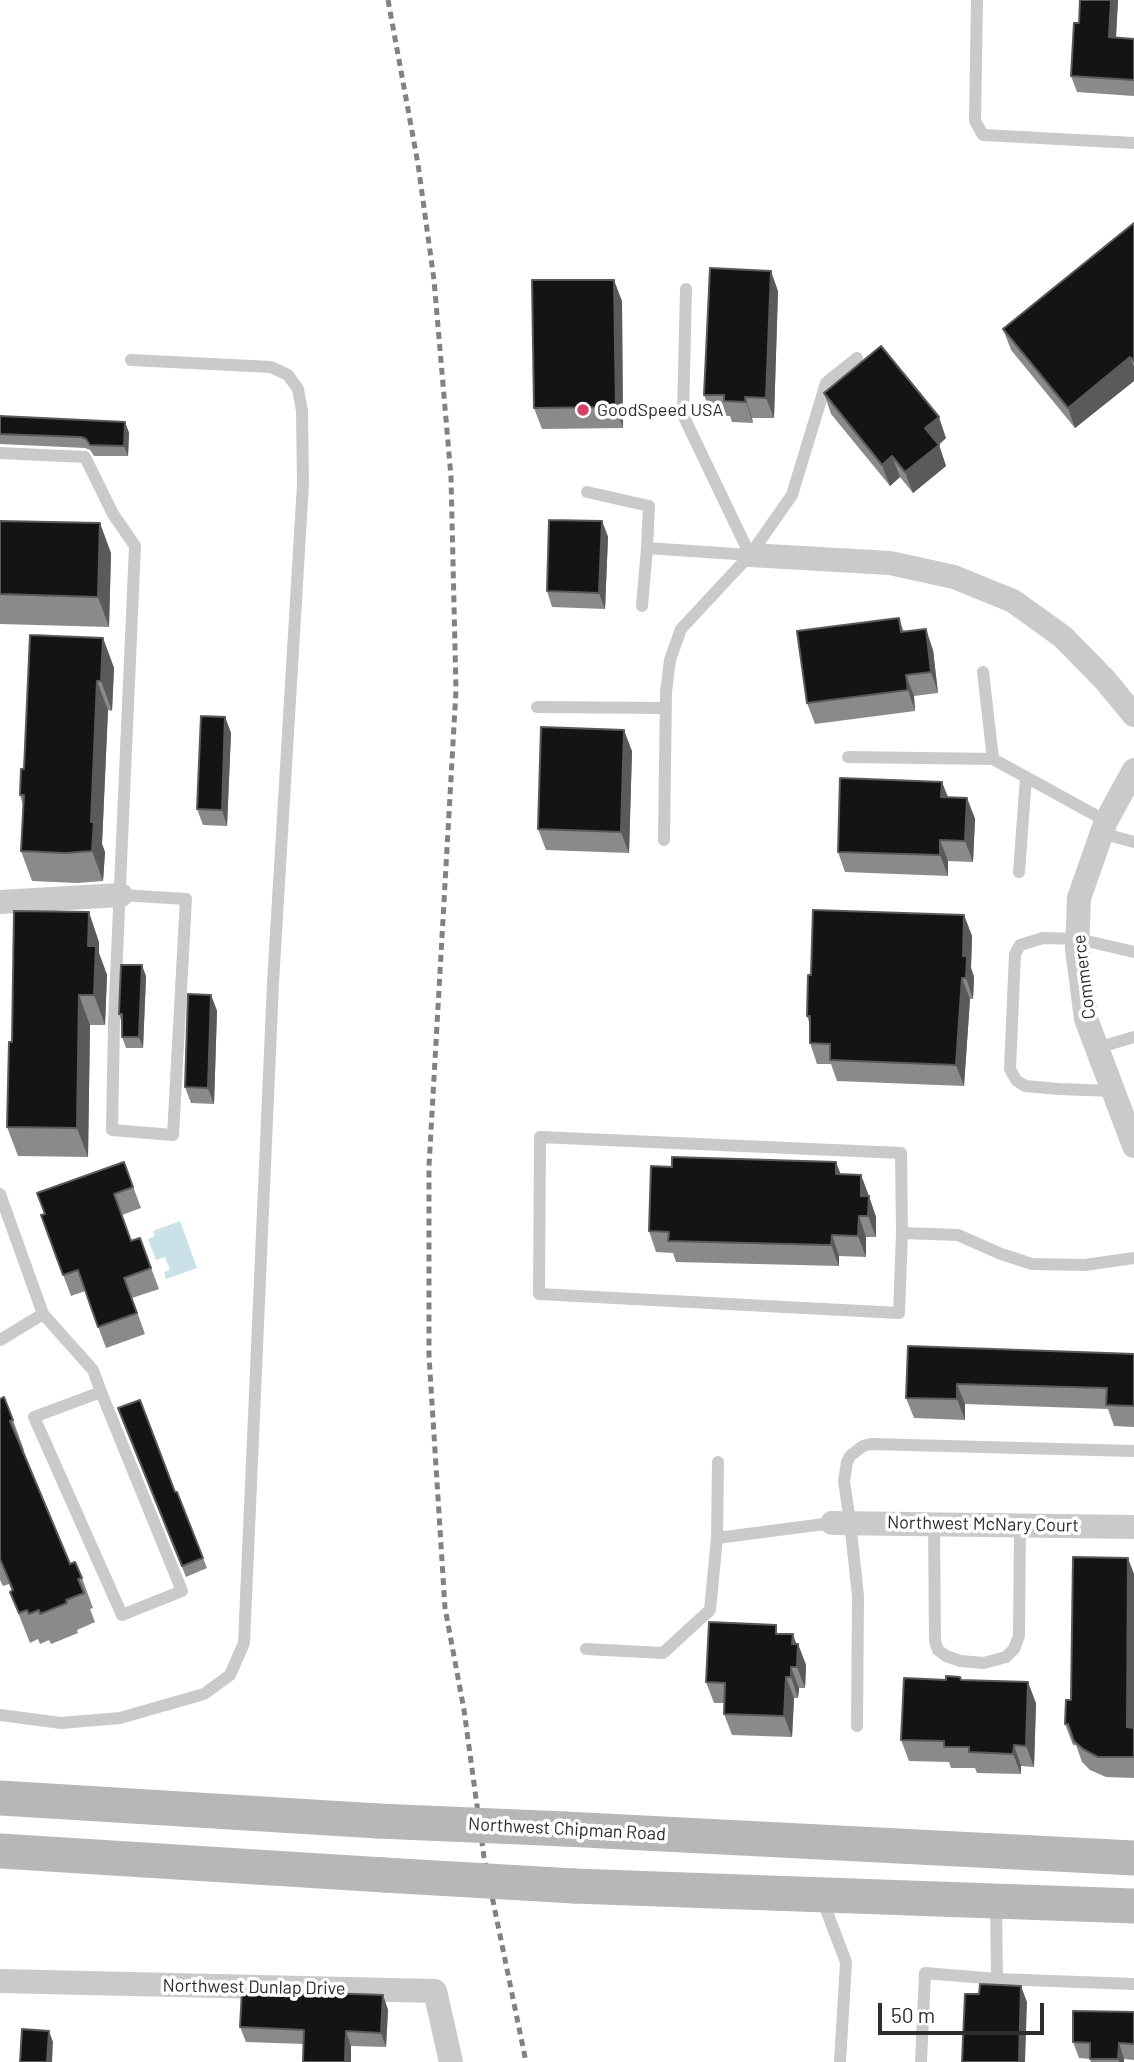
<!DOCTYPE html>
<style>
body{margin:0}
#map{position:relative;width:1134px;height:2062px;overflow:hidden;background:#fff;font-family:Barlow,sans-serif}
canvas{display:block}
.scale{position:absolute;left:878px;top:2003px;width:166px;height:32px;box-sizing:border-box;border:4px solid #2d2d2d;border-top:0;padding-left:9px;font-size:21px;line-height:24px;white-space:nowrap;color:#2d2d2d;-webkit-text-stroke:5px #fff;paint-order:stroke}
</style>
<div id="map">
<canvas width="1134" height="2062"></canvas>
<div class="scale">50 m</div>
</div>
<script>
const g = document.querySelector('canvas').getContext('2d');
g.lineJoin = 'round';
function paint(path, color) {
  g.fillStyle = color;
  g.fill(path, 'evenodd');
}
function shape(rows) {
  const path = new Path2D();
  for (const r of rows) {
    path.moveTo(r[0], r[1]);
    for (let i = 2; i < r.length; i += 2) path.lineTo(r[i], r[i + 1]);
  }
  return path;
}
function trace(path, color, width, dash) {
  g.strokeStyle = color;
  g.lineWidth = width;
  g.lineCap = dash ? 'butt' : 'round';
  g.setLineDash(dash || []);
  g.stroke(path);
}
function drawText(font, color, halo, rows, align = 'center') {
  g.font = font + ' Barlow,sans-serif';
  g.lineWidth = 7;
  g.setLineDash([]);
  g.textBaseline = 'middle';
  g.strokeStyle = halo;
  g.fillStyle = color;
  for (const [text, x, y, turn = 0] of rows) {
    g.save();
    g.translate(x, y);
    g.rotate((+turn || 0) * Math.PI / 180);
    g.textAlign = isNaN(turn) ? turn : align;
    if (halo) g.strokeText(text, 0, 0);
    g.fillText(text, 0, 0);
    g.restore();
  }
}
paint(shape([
 [180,1221,197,1268,166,1279,164,1272,170,1270,165,1257,156,1260,148,1239,155,1236,153,1231]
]), '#cae1e7');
trace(shape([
 [977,0,975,121,983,135,1134,143],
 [686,289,683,415,750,555],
 [0,453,85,457,113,514,135,546,114,1022,112,1130,173,1135,186,899,121,895],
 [587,492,649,506,647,548],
 [642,606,647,548,750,555],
 [983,672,993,759],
 [537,707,665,708],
 [848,757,993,759,1106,821],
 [1101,833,1134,842],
 [664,840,666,692,670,660,681,629,750,555,792,495,826,383,857,358],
 [1019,872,1026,777],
 [1097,1048,1134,1037],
 [1113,1091,1059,1089,1025,1086,1016,1080,1010,1069,1015,954,1020,945,1043,938,1078,939,1134,952],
 [540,1137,901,1153,902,1233,899,1313,539,1294,540,1137],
 [0,1194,43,1314,0,1340],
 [902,1233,958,1235,1001,1254,1032,1264,1085,1265,1134,1258],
 [43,1314,93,1370,101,1392,182,1591,122,1615,34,1417,101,1392],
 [934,1523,935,1641,938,1650,946,1656,960,1661,984,1663,1006,1657,1014,1649,1019,1636,1020,1525],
 [717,1538,832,1523],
 [586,1649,663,1653,710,1610,717,1538,718,1462],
 [0,1715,61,1723,120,1718,204,1694,230,1675,244,1643,273,983,303,484,302,411,298,389,288,375,271,367,131,360],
 [857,1726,858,1596,850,1522,844,1481,847,1462,850,1456,863,1446,871,1444,1134,1451],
 [822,1899,846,1962,840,2062],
 [997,1979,1134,1984],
 [921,2062,925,1973,997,1979,996,1905]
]), '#cacaca', 12);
trace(shape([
 [750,555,890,563,954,577,1013,601,1063,637,1105,680,1134,715],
 [1134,770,1106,821,1079,898,1077,949,1086,1019,1134,1146],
 [0,902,121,895],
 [832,1523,1134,1527],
 [0,1981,435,1991,451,2062]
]), '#cacaca', 24);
trace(shape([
 [0,1798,378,1821],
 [565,1829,1134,1858],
 [0,1851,384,1875],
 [574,1886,1134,1906]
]), '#b7b7b7', 35);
trace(shape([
 [388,0,418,164,434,280,451,477,456,690,429,1166,429,1356,445,1608,464,1710,484,1857,526,2062]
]), '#828282', 5, [7, 5]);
trace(shape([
 [378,1821,565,1829],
 [384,1875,574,1886]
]), '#b7b7b7', 35);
paint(shape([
 [1118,0,1116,38,1134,39,1134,96,1077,92,1071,76,1079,23],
 [1134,223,1134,381,1075,428,1011,350,1003,329],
 [778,291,774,418,752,418,753,423,732,422,730,416,712,416,704,395],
 [622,301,623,428,542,429,534,408],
 [824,393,946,438,939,445,946,466,913,493,900,477,890,486,831,414],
 [0,416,125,422,129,433,128,456,94,456,90,450,85,448,0,444],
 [0,521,111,553,109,627,0,624],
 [602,521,608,537,605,609,552,607,547,591],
 [899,618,904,632,933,650,938,693,914,696,915,711,815,724,807,703],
 [103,638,114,668,112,711,108,710,102,844,105,852,103,881,77,883,32,881,21,851,23,805,20,795,24,769],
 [225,717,231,733,227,826,203,825,197,809],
 [632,751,629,853,546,850,538,829],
 [948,797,967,798,975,819,973,862,948,861,948,876,845,872,838,852],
 [964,915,972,936,971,968,974,977,973,999,970,999,964,1086,837,1081,831,1064,817,1064,810,1043,810,1025,807,1016,811,975],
 [99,942,99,953,107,975,105,1025,90,1025,88,1157,18,1156,7,1127,12,1042],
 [146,976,143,1048,126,1048,122,1037,122,1024,119,1014],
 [211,995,217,1011,214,1104,191,1103,185,1087],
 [124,1162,141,1208,122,1215,131,1241,140,1238,159,1289,132,1298,145,1334,106,1348,85,1291,71,1296,41,1215,45,1214],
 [841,1174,861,1175,876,1217,876,1237,866,1237,866,1257,839,1256,839,1266,676,1262,673,1253,656,1252,649,1231],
 [908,1346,1134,1354,1134,1427,1114,1426,1108,1409,965,1404,965,1420,914,1418,906,1398],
 [0,1399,13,1420,24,1450,22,1451,70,1564,82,1578,93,1608,90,1609,95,1622,77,1630,78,1633,51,1644,49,1640,40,1644,38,1639,30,1643,10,1592,12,1591,9,1584,3,1586,0,1580],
 [118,1408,175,1492,177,1492,207,1568,186,1577],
 [1134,1574,1134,1778,1106,1777,1090,1770,1082,1762,1076,1745,1073,1745,1065,1724,1071,1700],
 [779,1634,798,1644,806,1665,805,1688,799,1688,798,1698,794,1698,792,1737,732,1735,724,1714,725,1703,714,1703,706,1682],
 [961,1680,1036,1703,1034,1767,1021,1766,1021,1774,977,1773,975,1768,951,1768,949,1762,909,1761,901,1740],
 [383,1995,388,2010,386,2047,351,2046,351,2062,303,2062,304,2044,246,2042,240,2027],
 [1134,2012,1134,2060,1124,2059,1124,2062,1091,2062,1090,2059,1079,2058,1073,2042]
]), '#8a8a8a');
paint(shape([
 [1111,0,1118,0,1115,53,1109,37],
 [771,271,778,291,774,418,766,398],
 [614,280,622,301,623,428,616,407],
 [1130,357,1134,367,1134,381,1075,428,1068,408],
 [745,397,752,418,753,423,746,402],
 [939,417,946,438,933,449,925,428],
 [125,422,129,433,128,456,124,446],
 [939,445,946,466,913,493,905,472],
 [892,456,900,477,890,486,882,465],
 [602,521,608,537,605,609,599,593],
 [100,523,111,553,109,627,98,597],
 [926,629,933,650,938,693,931,672],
 [103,638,114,668,112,711,101,681],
 [906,675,914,696,915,711,908,690],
 [97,681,108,710,102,844,105,852,103,881,92,851,91,822],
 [225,717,231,733,227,826,222,810],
 [624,730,632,751,629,853,621,832],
 [942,782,950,802,941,797],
 [967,798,975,819,973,862,965,841],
 [940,840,948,861,948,876,940,855],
 [89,912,99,942,99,953,107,975,105,1025,94,995,88,946],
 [964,915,972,936,971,968,974,977,973,999,966,978,963,956],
 [142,965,146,976,143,1048,139,1037],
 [962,978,970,999,964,1086,956,1065],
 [79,995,90,1025,88,1157,77,1128],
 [211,995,217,1011,214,1104,208,1088],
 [836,1162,844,1183,836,1174],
 [861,1175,869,1196,868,1217,861,1196],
 [869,1196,876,1217,876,1237,868,1216],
 [859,1216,866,1237,866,1257,858,1236],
 [832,1235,839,1256,839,1266,831,1245],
 [957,1384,965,1404,965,1420,957,1399],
 [1128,1558,1134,1574,1134,1747,1127,1727],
 [793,1634,798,1649,798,1644,806,1665,805,1688,797,1667,792,1644],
 [791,1667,799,1688,798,1698,791,1677],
 [786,1677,794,1698,792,1737,784,1716],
 [1028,1682,1036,1703,1034,1767,1026,1746],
 [1014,1745,1021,1766,1021,1774,1013,1754],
 [1021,1986,1027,2002,1025,2062,1019,2062],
 [383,1995,388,2010,386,2047,381,2033],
 [49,2031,53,2042,52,2062,47,2062],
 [346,2031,351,2046,351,2062,345,2062],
 [1119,2043,1124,2059,1124,2062,1119,2062,1118,2059]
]), '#5a5a5a');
const building = shape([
 [1080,0,1111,0,1109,37,1134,39,1134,80,1071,76,1074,23,1079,23,1080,0],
 [1134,223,1134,361,1130,357,1068,408,1003,329,1134,223],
 [710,268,771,271,766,398,745,397,746,402,724,401,724,395,704,395,710,268],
 [532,280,614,280,616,407,534,408,532,280],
 [881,346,939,417,925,428,939,445,905,472,892,456,882,465,824,393,881,346],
 [0,416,125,422,124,446,90,445,86,439,81,437,0,434,0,416],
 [549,520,602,521,599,593,547,591,549,520],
 [0,521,100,523,98,597,0,594,0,521],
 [899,618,901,632,926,629,931,672,906,675,908,690,807,703,797,631,899,618],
 [30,635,103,638,101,681,97,681,91,822,94,822,92,851,66,853,21,851,24,795,20,795,21,769,24,769,30,635],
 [201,716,225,717,222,810,197,809,201,716],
 [541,727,624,730,621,832,538,829,541,727],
 [840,778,942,782,941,797,967,798,965,841,940,840,940,855,838,852,840,778],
 [813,910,964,915,963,956,967,956,966,978,962,978,956,1065,830,1060,830,1044,810,1043,810,1016,807,1016,808,975,811,975,813,910],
 [14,911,89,912,88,946,96,946,94,995,79,995,77,1128,7,1127,9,1042,12,1042,14,911],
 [121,965,142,965,139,1037,122,1037,122,1014,119,1014,121,965],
 [188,994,211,995,208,1088,185,1087,188,994],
 [672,1157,836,1162,836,1174,861,1175,861,1196,869,1196,868,1216,859,1216,858,1236,832,1235,831,1245,668,1241,669,1232,649,1231,651,1166,672,1167,672,1157],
 [124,1162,133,1187,114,1194,131,1241,140,1238,151,1268,124,1278,137,1313,98,1327,78,1270,63,1275,41,1215,45,1214,37,1193,124,1162],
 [908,1346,1134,1354,1134,1406,1106,1405,1107,1388,957,1384,957,1399,906,1398,908,1346],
 [4,1397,13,1420,10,1421,70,1564,75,1562,82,1578,78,1579,84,1593,66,1600,67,1603,40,1614,39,1610,29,1614,27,1610,19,1613,10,1592,13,1590,0,1559,0,1399,4,1397],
 [140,1400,175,1492,177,1492,203,1558,182,1566,118,1408,140,1400],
 [1073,1557,1128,1558,1127,1727,1134,1728,1134,1757,1098,1757,1083,1749,1074,1741,1068,1724,1065,1724,1066,1700,1071,1700,1073,1557],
 [709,1622,776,1625,776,1634,793,1634,792,1644,798,1644,797,1667,791,1667,791,1677,786,1677,784,1716,724,1714,725,1683,706,1682,709,1622],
 [946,1676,960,1677,961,1680,1028,1682,1026,1746,1014,1745,1013,1754,969,1752,969,1747,944,1747,944,1741,901,1740,904,1678,946,1680,946,1676],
 [980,1984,1021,1986,1019,2062,962,2062,965,1994,979,1994,980,1984],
 [242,1990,383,1995,381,2033,346,2031,345,2062,303,2062,304,2030,240,2027,242,1990],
 [1073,2011,1134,2012,1134,2044,1119,2043,1118,2059,1090,2059,1090,2043,1073,2042,1073,2011],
 [22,2029,49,2031,47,2062,20,2062,22,2029]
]);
paint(building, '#141414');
trace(building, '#5a5a5a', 2);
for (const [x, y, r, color] of [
 [583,410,7,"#d24166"]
]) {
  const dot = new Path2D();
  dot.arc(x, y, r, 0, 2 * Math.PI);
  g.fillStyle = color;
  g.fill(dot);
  trace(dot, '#fff', 2.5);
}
drawText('18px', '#2d2d2d', '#fff', [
 ["GoodSpeed USA",597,410]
], 'left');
drawText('18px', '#2d2d2d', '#fff', [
 ["Commerce",1084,977,-97],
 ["Northwest McNary Court",983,1524,1],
 ["Northwest Chipman Road",567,1829,3],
 ["Northwest Dunlap Drive",254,1987,1]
]);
</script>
